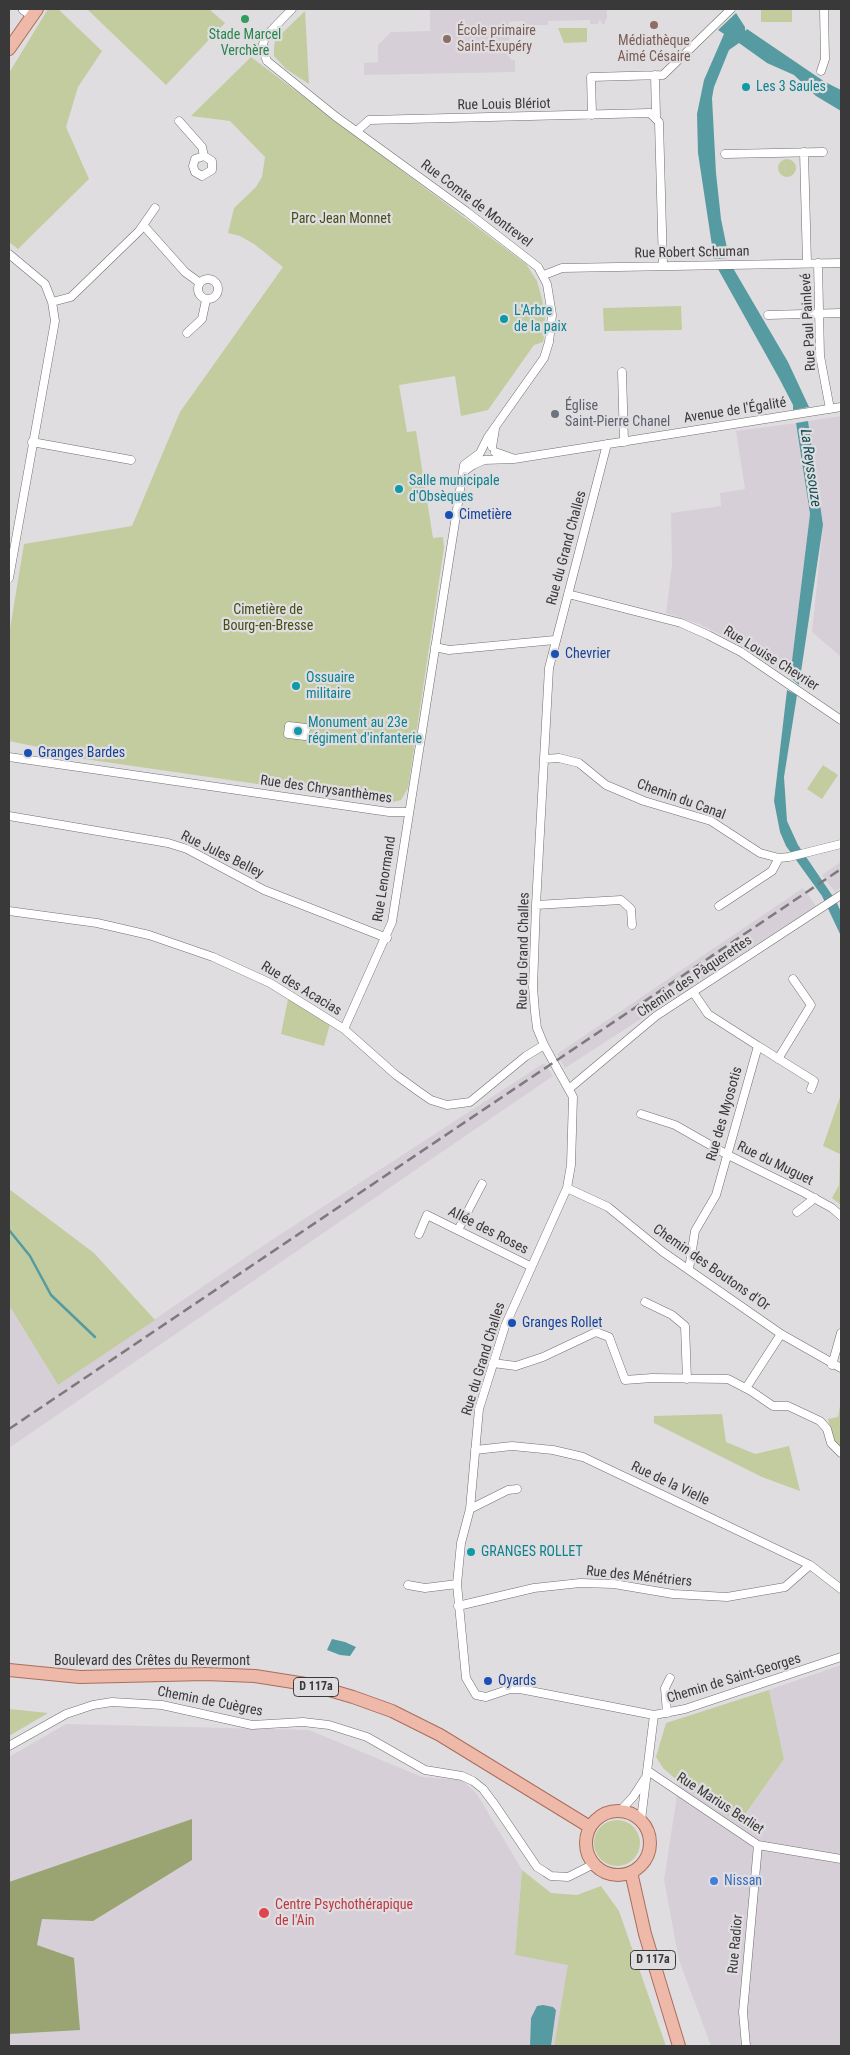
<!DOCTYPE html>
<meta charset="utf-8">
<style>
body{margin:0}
#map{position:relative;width:850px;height:2055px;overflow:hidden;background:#e0dde0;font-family:"Roboto Condensed",sans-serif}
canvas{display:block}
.frame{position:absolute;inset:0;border:10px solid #3a393a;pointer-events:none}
</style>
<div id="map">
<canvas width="850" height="2055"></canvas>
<div class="frame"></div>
</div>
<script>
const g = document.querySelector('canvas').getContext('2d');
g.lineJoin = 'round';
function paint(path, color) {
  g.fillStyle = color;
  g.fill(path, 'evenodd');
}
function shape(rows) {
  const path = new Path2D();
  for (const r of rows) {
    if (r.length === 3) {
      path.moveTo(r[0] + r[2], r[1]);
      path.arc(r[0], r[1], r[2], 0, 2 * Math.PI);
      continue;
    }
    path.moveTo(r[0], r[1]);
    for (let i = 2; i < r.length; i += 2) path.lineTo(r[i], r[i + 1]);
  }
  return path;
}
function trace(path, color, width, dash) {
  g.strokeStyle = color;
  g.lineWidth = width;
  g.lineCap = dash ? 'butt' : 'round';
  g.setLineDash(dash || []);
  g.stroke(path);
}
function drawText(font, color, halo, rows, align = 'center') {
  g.font = font + ' "Roboto Condensed",sans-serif';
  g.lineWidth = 4.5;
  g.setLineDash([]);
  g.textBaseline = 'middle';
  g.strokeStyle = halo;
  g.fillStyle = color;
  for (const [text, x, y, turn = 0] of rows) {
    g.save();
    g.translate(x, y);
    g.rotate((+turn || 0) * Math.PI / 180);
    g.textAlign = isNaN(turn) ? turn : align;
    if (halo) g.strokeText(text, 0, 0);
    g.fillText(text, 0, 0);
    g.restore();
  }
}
paint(shape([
 [430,9,607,9,607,19,605,20,605,24,602,24,600,19,598,24,590,24,590,20,548,21,548,25,537,25,525,26,524,21,509,22,510,59,515,60,515,72,364,75,364,63,378,62,378,45,391,32,430,31],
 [841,416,841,657,812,632,823,525,808,421],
 [796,423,810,514,790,677,732,640,699,624,666,613,672,565,671,513,721,506,720,493,745,489,736,431],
 [841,862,841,887,835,892,822,875],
 [803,888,816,906,565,1068,557,1054],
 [544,1063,553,1076,9,1448,9,1305,58,1385,258,1249],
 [841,1665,841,2046,711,2046,679,1960,664,1880,679,1782,739,1823,784,1759,769,1690],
 [66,1724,309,1730,422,1777,462,1780,477,1794,522,1870,515,1955,569,1964,554,2046,9,2046,9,1757]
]), '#d7cfd8');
paint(shape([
 [48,9,58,9,102,51,78,87,66,127,89,179,18,249,9,242,9,73],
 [87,9,209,9,225,23,166,85],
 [761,9,792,9,792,22,761,22],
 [305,11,309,84,286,69,274,56,274,48,275,40],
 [558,28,587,28,587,42,564,43],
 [251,57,526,264,537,281,542,299,546,325,543,342,534,345,488,410,461,416,455,376,399,385,407,432,416,431,433,538,443,537,444,548,408,788,401,800,389,803,43,753,43,748,9,741,9,635,24,544,132,526,180,412,283,267,254,244,240,236,228,233,234,208,256,187,262,177,265,157,230,121,191,116],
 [787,168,9],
 [681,306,682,330,604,331,603,308],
 [823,765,838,775,822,799,807,789],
 [288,999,330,1024,324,1046,281,1034],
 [841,1094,841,1205,832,1198,839,1185,840,1154,823,1146],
 [9,1189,94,1253,155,1320,58,1385,9,1305],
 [841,1400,841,1448,834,1441,828,1419,838,1417],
 [722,1414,726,1442,755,1454,789,1446,800,1491,762,1477,654,1423,654,1416],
 [769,1690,784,1759,739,1823,679,1782,663,1768,656,1757,666,1723],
 [9,1709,48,1713,9,1736],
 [617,1843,23],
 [522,1870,551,1893,577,1895,601,1886,619,1911,666,2046,554,2046,568,1965,515,1955]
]), '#c2cc9e');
paint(shape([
 [192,1819,192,1860,93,1921,42,1919,37,1945,74,1958,80,2030,9,2034,9,1882]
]), '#99a472');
paint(shape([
 [736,13,745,27,745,31,747,29,825,82,841,90,841,111,816,96,794,75,767,63,739,43,729,50,714,87,712,98,716,173,721,219,729,258,714,259,698,153,697,114,704,80,724,34,718,30],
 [733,268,788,362,809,407,793,410,793,405,779,378,718,269],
 [808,421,823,525,799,685,790,677,810,514,796,423],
 [787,690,797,695,784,777,787,821,798,845,836,901,841,912,841,936,822,896,786,846,780,832,774,801],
 [332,1639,345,1642,356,1647,350,1656,340,1655,327,1650],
 [543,2005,553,2007,556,2010,551,2046,530,2046,531,2018,537,2006]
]), '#569ba1');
trace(shape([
 [9,1230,30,1256,51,1295,95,1337]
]), '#569ba1', 2.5);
const street = shape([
 [292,9,265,37,262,48,267,61,335,116,467,212,538,267,547,284,552,315,549,342,544,358,488,437,480,453,464,465,392,922,344,1029],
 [821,71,825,59,824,9],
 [655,75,656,117],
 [592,115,591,77,663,75,731,9],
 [179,121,202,147,204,156,212,161,212,170,202,176,195,172,193,166,195,159,204,156],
 [357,131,369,120,650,113,659,122,663,266],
 [804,152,807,263],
 [725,154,823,152],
 [144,226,185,272,200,283],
 [9,254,45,284,52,302,55,321,9,578],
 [818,263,820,356,830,409],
 [544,275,562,268,841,263],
 [208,289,10],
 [52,302,71,297,139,231,155,208],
 [768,315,841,313],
 [187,333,202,319,206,300],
 [622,372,624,442],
 [32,442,131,460],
 [607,444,549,668,536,905,533,987,535,1012,537,1028,544,1045,573,1097,571,1165,567,1188,505,1326,479,1409,470,1509,461,1543,457,1584,466,1678,476,1695,486,1697,510,1689,520,1689,654,1715,685,1709,841,1657],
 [492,447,495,429],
 [495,452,512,458],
 [463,472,473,465,484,460,514,459,841,407],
 [568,594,681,623,708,635,741,652,841,720],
 [435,647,449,650,555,640],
 [289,726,306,728,305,736,288,734,289,726],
 [9,757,389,812,409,812],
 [544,759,559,758,579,763,606,785,644,801,711,821,760,853,779,858,789,857,841,844],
 [9,816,168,843,187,849,264,890,387,938],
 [536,905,621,900,631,909,632,925],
 [719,906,772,871,779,858],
 [9,911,97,923,149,935,213,957,270,983,344,1029,396,1075,418,1091,431,1100,447,1105,470,1102,526,1056,544,1045],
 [758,1046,814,1081,811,1089],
 [778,1059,811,1005,793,979],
 [570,1088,656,1016,841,895],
 [641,1114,675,1125,726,1154,803,1192,832,1208,841,1216],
 [567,1188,608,1207,663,1252,781,1334,841,1368],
 [797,1212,815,1198],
 [458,1230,482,1184],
 [419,1234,427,1215,530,1266],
 [689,1269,695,1231,716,1195,758,1046,708,1014,693,992],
 [645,1302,672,1315,685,1326,687,1379],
 [493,1363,516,1366,543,1357,596,1332,609,1337,625,1380,652,1378,728,1379,751,1391,773,1406,788,1406,820,1421,827,1429,831,1443,841,1453],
 [832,1365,841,1333],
 [746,1388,781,1334],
 [475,1450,512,1446,553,1450,583,1457,810,1565,841,1589],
 [470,1509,508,1490,517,1489],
 [408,1585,425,1588,457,1584],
 [458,1606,534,1588,580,1583,614,1584,673,1594,727,1597,785,1587,810,1565],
 [667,1713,665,1688,670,1678],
 [9,1746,66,1714,93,1705,112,1702,162,1705,252,1725,303,1722,329,1725,367,1737,425,1770,462,1776,473,1781,483,1789,495,1805,537,1867,545,1872,551,1876,568,1877,594,1864],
 [648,1771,758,1845,841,1859],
 [620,1811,633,1797,646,1777],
 [641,1820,654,1715],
 [746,2046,743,2012,758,1845]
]);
const secondary = shape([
 [24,9,33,15]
]);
const primary = shape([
 [9,49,37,9],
 [9,1670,80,1677,205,1674,255,1676,312,1685,353,1697,392,1711,440,1735,590,1827],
 [618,1843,32],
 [631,1872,645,1934,679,2046]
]);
trace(street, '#716e71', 9);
trace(secondary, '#716e71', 12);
trace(primary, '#a86e5d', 14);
trace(street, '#fff', 8);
trace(secondary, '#fff', 11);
trace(primary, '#eeb9a9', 12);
trace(shape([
 [9,1429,841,869]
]), '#7c7a7c', 2.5, [10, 5]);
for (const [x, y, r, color] of [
 [245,19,5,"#2e9e5b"],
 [654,25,5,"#8d6e63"],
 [447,39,5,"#8d6e63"],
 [746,87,5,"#0f9aa8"],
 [504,319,5,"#0f9aa8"],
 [555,414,5,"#6b7280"],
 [399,489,5,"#0f9aa8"],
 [449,515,5,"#1a4fb4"],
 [555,654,5,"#1a4fb4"],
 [296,686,5,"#0f9aa8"],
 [298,731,5,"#0f9aa8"],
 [28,753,5,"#1a4fb4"],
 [512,1323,5,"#1a4fb4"],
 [471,1552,5,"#0f9aa8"],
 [488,1681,5,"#1a4fb4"],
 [714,1881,5,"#3f7fe0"],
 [264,1913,6,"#e0444e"]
]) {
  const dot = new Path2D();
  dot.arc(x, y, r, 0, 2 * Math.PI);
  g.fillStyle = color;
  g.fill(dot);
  trace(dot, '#e0dde0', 2);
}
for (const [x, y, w] of [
 [316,1687,45],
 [653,1960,45]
]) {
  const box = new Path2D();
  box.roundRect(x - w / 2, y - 9.5, w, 19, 4);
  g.fillStyle = '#e0dde0';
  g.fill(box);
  trace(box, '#3a393a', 1);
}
drawText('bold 12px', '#3a393a', null, [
 ["D 117a",316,1687],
 ["D 117a",653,1960]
]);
drawText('14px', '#785e54', '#e0dde0', [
 ["École primaire",457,31],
 ["Saint-Exupéry",457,47],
 ["Médiathèque",654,41,"center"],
 ["Aimé Césaire",654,57,"center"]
], 'left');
drawText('14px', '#27864d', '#e0dde0', [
 ["Stade Marcel",245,35],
 ["Verchère",245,51]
]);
drawText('14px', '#0d838f', '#e0dde0', [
 ["Les 3 Saules",756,87],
 ["L'Arbre",514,311],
 ["de la paix",514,327],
 ["Salle municipale",409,481],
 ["d'Obsèques",409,497],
 ["Ossuaire",306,678],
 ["militaire",306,694],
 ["Monument au 23e",308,723],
 ["régiment d'infanterie",308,739],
 ["GRANGES ROLLET",481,1552]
], 'left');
drawText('14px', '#3a393a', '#e0dde0', [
 ["Rue Louis Blériot",504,105,-1],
 ["Rue Comte de Montrevel",476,204,37],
 ["Rue Robert Schuman",692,253,-1],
 ["Rue Paul Painlevé",809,322,-93],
 ["Avenue de l'Égalité",735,411,-9],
 ["Rue du Grand Challes",567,548,-75],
 ["Rue Louise Chevrier",771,659,32],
 ["Rue des Chrysanthèmes",326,790,8],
 ["Chemin du Canal",681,800,20],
 ["Rue Jules Belley",222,855,26],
 ["Rue Lenormand",385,879,-81],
 ["Rue du Grand Challes",524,951,-89],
 ["Chemin des Pâquerettes",695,977,-34],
 ["Rue des Acacias",301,989,31],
 ["Rue des Myosotis",725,1114,-74],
 ["Rue du Muguet",775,1164,26],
 ["Allée des Roses",488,1231,27],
 ["Chemin des Boutons d'Or",711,1268,35],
 ["Rue du Grand Challes",484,1359,-73],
 ["Rue de la Vielle",670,1484,25],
 ["Rue des Ménétriers",639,1577,6],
 ["Boulevard des Crêtes du Revermont",152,1661],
 ["Chemin de Saint-Georges",734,1679,-17],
 ["Chemin de Cuègres",210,1702,11],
 ["Rue Marius Berliet",720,1804,33],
 ["Rue Radior",736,1944,-85]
]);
drawText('14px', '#454e15', '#e0dde0', [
 ["Parc Jean Monnet",341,219],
 ["Cimetière de",268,610],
 ["Bourg-en-Bresse",268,626]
]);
drawText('14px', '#5b616d', '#e0dde0', [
 ["Église",565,406],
 ["Saint-Pierre Chanel",565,422]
], 'left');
drawText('14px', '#164399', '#e0dde0', [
 ["Cimetière",459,515],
 ["Chevrier",565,654],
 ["Granges Bardes",38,753],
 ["Granges Rollet",522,1323],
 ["Oyards",498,1681]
], 'left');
drawText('14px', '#366cbe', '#e0dde0', [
 ["Nissan",724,1881]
], 'left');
drawText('14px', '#be3a42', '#e0dde0', [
 ["Centre Psychothérapique",275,1905],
 ["de l'Ain",275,1921]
], 'left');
drawText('italic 15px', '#104e53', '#e0dde0', [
 ["La Reyssouze",810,468,82]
]);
</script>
